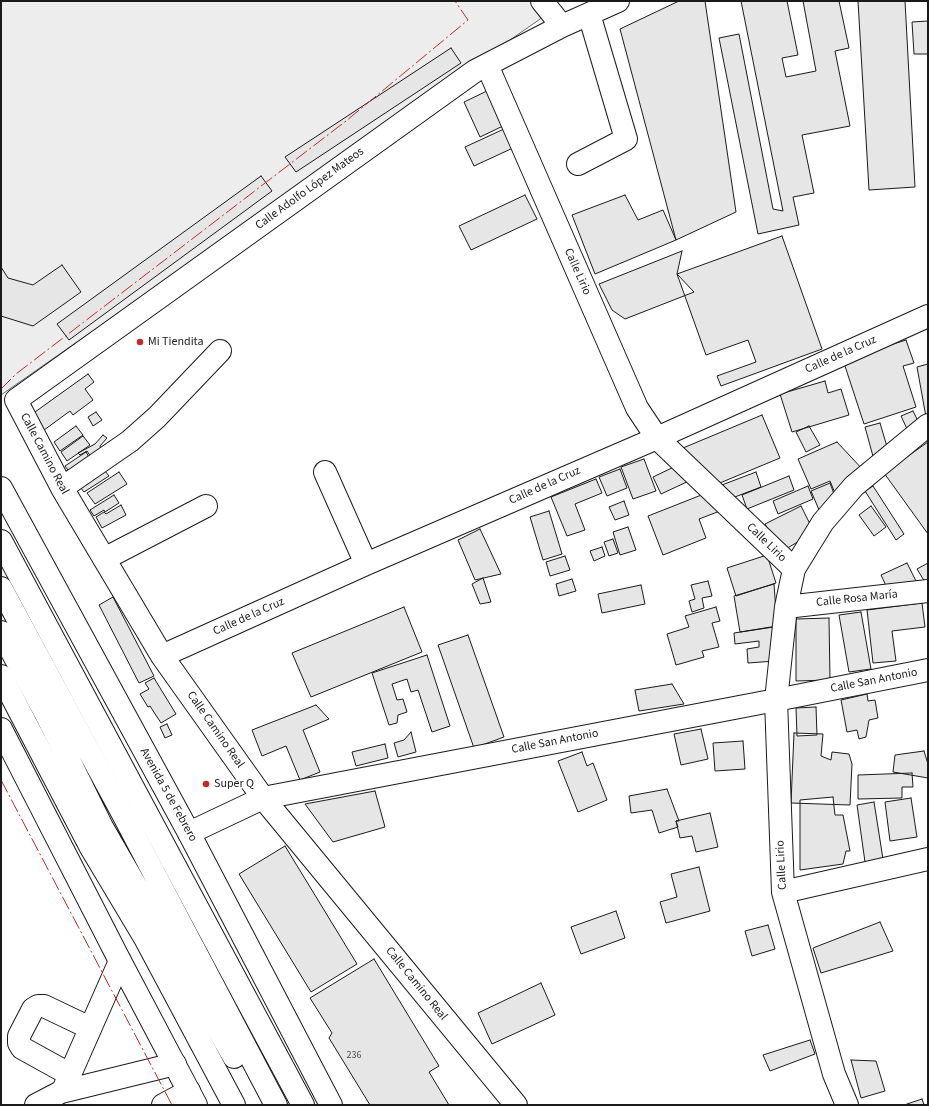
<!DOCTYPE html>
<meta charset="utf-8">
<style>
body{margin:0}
#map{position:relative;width:929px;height:1106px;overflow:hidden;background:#fff;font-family:"Source Sans 3",sans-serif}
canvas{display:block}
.frame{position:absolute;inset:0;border:2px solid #1a1a1a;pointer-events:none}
</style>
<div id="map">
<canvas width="929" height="1106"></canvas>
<div class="frame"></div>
</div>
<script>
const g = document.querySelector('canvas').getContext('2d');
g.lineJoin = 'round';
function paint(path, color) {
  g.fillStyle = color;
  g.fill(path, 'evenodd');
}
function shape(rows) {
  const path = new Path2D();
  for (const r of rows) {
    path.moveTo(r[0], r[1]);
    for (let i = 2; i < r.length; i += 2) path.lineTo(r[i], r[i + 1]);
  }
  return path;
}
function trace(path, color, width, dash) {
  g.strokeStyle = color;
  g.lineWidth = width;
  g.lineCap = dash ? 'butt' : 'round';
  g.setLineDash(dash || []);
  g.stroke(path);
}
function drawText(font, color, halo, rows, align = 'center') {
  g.font = font + ' "Source Sans 3",sans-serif';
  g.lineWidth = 3;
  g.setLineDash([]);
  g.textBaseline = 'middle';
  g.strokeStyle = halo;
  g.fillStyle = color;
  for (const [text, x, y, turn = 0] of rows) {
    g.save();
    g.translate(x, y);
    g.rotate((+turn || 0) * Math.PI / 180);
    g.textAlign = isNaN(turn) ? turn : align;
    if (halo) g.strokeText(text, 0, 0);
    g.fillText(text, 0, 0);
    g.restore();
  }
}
const built = shape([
 [1,1,532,1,543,17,1,395,1,1]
]);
paint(built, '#ededed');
trace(built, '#6a6a6a', 1);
const building = shape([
 [679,1,705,1,736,212,676,240,620,29,679,1],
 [741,1,787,1,798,55,782,58,786,77,816,71,803,1,839,1,849,48,835,51,850,126,802,135,814,193,793,197,799,225,758,234,719,38,739,34,773,209,783,211,741,1],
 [858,1,905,1,915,187,869,190,858,1],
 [928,21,928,54,914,54,912,22,928,21],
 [451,48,461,63,296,172,285,157,451,48],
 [487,91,503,126,480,137,464,102,487,91],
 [504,129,513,148,474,166,465,147,504,129],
 [261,176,272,191,69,340,57,324,261,176],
 [525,195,537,219,471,250,459,226,525,195],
 [625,195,638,220,663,210,676,240,595,274,572,215,625,195],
 [782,236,822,349,721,386,717,376,756,362,748,340,706,355,677,274,782,236],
 [682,251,677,274,694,292,625,319,612,310,599,284,682,251],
 [62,265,81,292,33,326,1,316,1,267,8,278,33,285,62,265],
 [906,340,914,363,903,366,916,407,864,424,843,360,906,340],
 [928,364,928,415,926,417,917,367,928,364],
 [88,374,94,382,85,389,93,400,73,415,70,411,40,433,28,417,88,374],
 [825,381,828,393,841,389,849,415,792,432,780,394,825,381],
 [913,411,920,425,908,431,901,416,913,411],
 [96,412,102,420,93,426,88,417,96,412],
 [762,415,780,458,715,485,683,448,762,415],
 [880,423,888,450,874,460,865,427,880,423],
 [76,426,83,435,60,451,54,442,76,426],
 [809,426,820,445,806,452,796,432,809,426],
 [103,435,107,438,100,446,101,450,91,457,87,451,80,455,78,453,95,444,103,435],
 [83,436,90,445,67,461,61,452,83,436],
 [837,442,865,472,837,498,830,481,811,489,798,459,837,442],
 [928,442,928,534,884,473,928,442],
 [86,452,93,464,73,477,65,466,86,452],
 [644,459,656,491,633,499,621,467,644,459],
 [100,465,109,476,84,492,76,482,100,465],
 [676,466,691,480,661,494,653,477,676,466],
 [620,469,627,488,607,496,599,477,620,469],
 [119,472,127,484,95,504,87,493,119,472],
 [756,472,761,487,727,500,714,488,756,472],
 [789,476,794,490,747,509,742,495,789,476],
 [596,479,602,493,575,504,585,530,567,536,551,497,596,479],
 [830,483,837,502,822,517,811,491,830,483],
 [808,486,813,499,778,514,773,501,808,486],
 [873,486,904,534,896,540,865,491,873,486],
 [704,494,720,511,699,519,706,538,663,555,648,516,704,494],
 [114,495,119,503,105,512,104,510,94,516,90,510,114,495],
 [624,501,629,515,615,520,609,507,624,501],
 [121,505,126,515,102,528,96,517,104,512,106,514,121,505],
 [801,506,814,532,781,552,765,524,801,506],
 [871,506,886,527,874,536,859,515,871,506],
 [549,511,562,554,543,560,530,517,549,511],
 [628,527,636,550,620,555,613,532,628,527],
 [480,529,501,574,475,580,458,540,480,529],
 [613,539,618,553,609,556,604,542,613,539],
 [602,547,605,556,594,561,590,551,602,547],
 [767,555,776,583,736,596,727,568,767,555],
 [565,556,570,570,550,576,546,562,565,556],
 [907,563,920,589,889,592,881,575,907,563],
 [928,563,928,587,917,569,928,563],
 [483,578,491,602,480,604,472,584,483,578],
 [572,579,576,591,559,596,556,584,572,579],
 [708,581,712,596,702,598,704,608,692,612,689,601,695,599,691,585,708,581],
 [774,584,777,626,740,632,734,596,774,584],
 [641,585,645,604,602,613,598,594,641,585],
 [113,597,154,676,139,683,99,605,113,597],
 [922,603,925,627,892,631,896,661,873,663,867,610,922,603],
 [404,607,422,652,311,697,292,653,404,607],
 [716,607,720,621,712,623,719,647,702,651,704,657,676,665,667,634,689,627,685,616,716,607],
 [861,612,871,669,849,672,839,615,861,612],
 [829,618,830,680,796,681,796,619,829,618],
 [774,627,775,661,748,663,747,649,759,647,759,641,735,644,734,633,774,627],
 [468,635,504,737,474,748,438,645,468,635],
 [427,655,450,726,432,732,418,690,411,692,407,679,392,684,397,700,403,699,407,712,398,715,397,723,389,725,372,673,427,655],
 [154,678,176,714,161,723,150,706,148,707,140,694,149,689,145,683,154,678],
 [672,684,684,704,639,711,635,690,672,684],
 [867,694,868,701,875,700,878,718,869,720,866,737,859,739,857,730,847,732,841,700,867,694],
 [316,705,329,719,303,730,320,772,300,780,286,746,262,756,252,730,316,705],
 [816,707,817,735,797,736,796,708,816,707],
 [167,724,172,735,165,738,160,727,167,724],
 [701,729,708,759,681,765,674,734,701,729],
 [411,732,416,752,398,757,394,743,404,740,411,732],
 [794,733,823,734,821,756,831,760,832,752,849,754,852,764,850,805,791,803,794,733],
 [743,741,745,769,715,771,713,743,743,741],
 [385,744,388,758,356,766,352,752,385,744],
 [924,751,928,764,928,778,893,772,895,755,924,751],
 [582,752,587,766,593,763,607,800,578,812,558,761,582,752],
 [912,773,913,787,902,787,902,798,858,799,858,775,912,773],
 [667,789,679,821,676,821,678,827,659,833,652,810,631,813,629,796,667,789],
 [375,791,385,827,333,842,305,804,375,791],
 [833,797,835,815,843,815,850,851,846,851,843,864,800,870,800,800,833,797],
 [911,798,917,837,890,841,885,802,911,798],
 [874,802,883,859,865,862,857,805,874,802],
 [710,813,718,847,696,852,692,836,680,838,676,821,710,813],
 [285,846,357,964,311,992,239,874,285,846],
 [699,867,710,911,666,923,660,902,677,897,671,874,699,867],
 [616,911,625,938,581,954,571,927,616,911],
 [880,922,893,951,821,973,813,948,880,922],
 [768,925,775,949,752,956,745,931,768,925],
 [374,959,439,1066,429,1072,449,1105,370,1105,329,1038,332,1033,310,998,374,959],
 [541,983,555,1015,492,1044,478,1013,541,983],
 [810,1040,815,1054,770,1071,763,1055,810,1040],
 [851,1060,876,1061,885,1091,861,1098,851,1060],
 [922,1099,924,1105,904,1105,922,1099]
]);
paint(building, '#e6e6e6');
trace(building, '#1a1a1a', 1);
const minor = shape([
 [542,1,562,26],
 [487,65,637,408,657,438,794,569],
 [578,164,626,139,589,14],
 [325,472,366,564],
 [62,488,130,441,157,417,220,351],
 [104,559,206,506],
 [1,588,124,816,276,1105],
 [786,607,928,591],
 [1,632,46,714,102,827,234,1057],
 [162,656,366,564,657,438,928,316],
 [189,833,263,798,776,700,928,670],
 [783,892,928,859],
 [69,1074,22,1048,19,1043,19,1036,33,1009,38,1006,44,1006,90,1028],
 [64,1088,120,961],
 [36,1105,61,1092,175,1064],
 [163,1105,189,1091],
 [516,1105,263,798,162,656,62,488,16,400,475,71,562,26,618,1],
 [847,1105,834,1074,783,892,776,700,786,607,794,569,823,522,854,486,928,425]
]);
const major = shape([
 [1,488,189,833,331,1105],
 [1,729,120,961,196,1105]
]);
const highway = shape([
 [1,541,303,1105],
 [1,676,90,846,145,938,234,1105]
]);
trace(minor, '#1a1a1a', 24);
trace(major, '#1a1a1a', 24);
trace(highway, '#1a1a1a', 24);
trace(minor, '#fff', 22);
trace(major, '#fff', 22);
trace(highway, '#fff', 22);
trace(shape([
 [1,389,16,374,346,121,468,20,455,1],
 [1,780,172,1105]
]), '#c62828', 1, [14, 3, 2, 3]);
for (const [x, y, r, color] of [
 [140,342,4,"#c62828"],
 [206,784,4,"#c62828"]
]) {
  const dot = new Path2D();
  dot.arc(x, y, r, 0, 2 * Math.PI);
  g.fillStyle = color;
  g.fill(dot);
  trace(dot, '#fff', 1.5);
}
drawText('10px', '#4d4d4d', null, [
 ["236",354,1056]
]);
drawText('12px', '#1a1a1a', '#fff', [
 ["Calle Adolfo López Mateos",310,189,-36],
 ["Calle Lirio",577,272,66],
 ["Calle de la Cruz",841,355,-24],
 ["Calle Camino Real",44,454,62],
 ["Calle de la Cruz",545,486,-24],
 ["Calle Lirio",766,543,44],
 ["Calle Rosa María",857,599,-6],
 ["Calle de la Cruz",249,617,-24],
 ["Calle San Antonio",874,681,-11],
 ["Calle Camino Real",215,730,55],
 ["Calle San Antonio",555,742,-11],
 ["Avenida 5 de Febrero",168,795,61],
 ["Calle Lirio",782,865,-93],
 ["Calle Camino Real",416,984,51]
]);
drawText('12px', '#1a1a1a', '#fff', [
 ["Mi Tiendita",148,342],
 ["Super Q",214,784]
], 'left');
</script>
